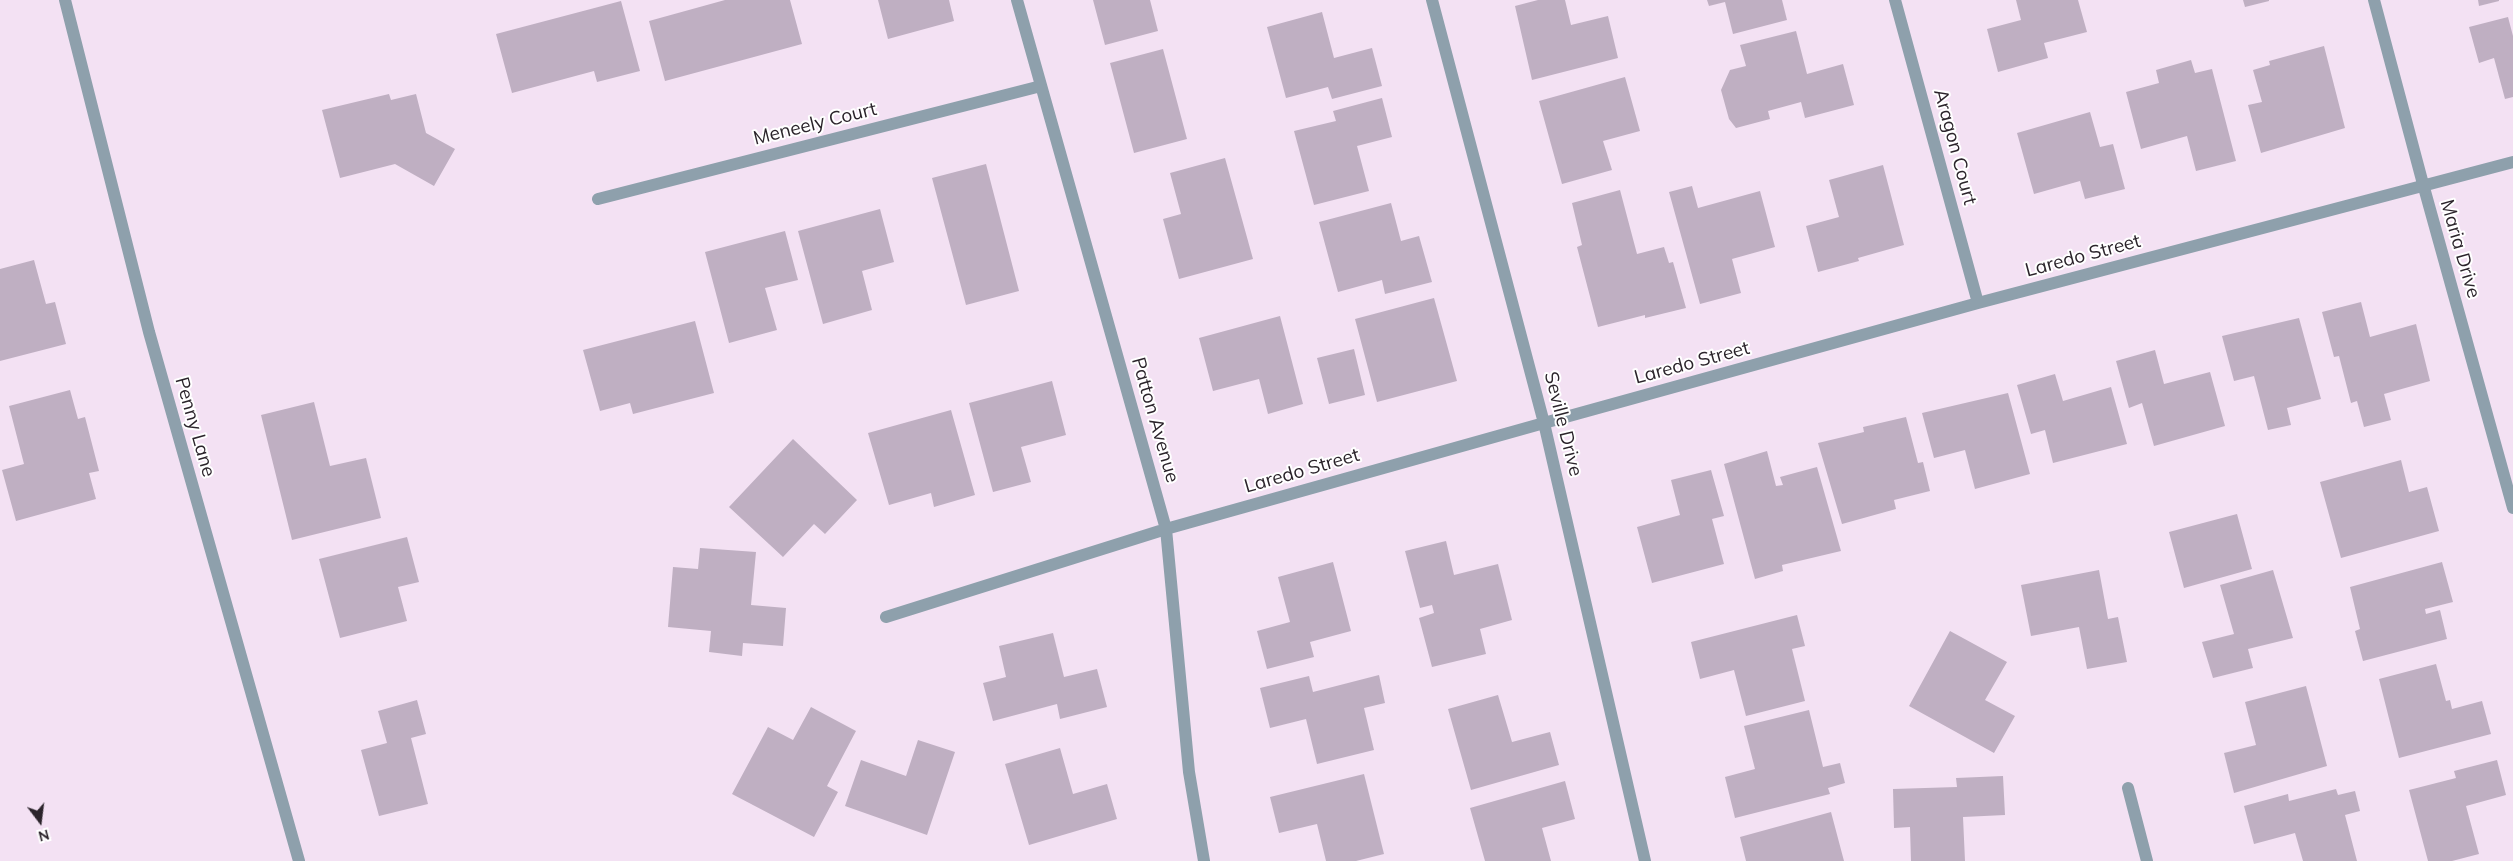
<!DOCTYPE html>
<style>
body{margin:0}
#map{position:relative;width:2513px;height:861px;overflow:hidden;background:#f3e1f3;font-family:Mulish,sans-serif}
canvas{display:block}
.north{position:absolute;left:15px;top:796px;width:50px;height:50px;-webkit-text-stroke:4px #fff;paint-order:stroke;rotate:165deg;font-size:14px;font-weight:700;line-height:20px;text-align:center;color:#2b242b}
.north::after{content:'';display:block;margin:auto;width:18px;height:22px;background:#2b242b;clip-path:polygon(50% 0,100% 100%,50% 72%,0 100%)}
</style>
<div id="map">
<canvas width="2513" height="861"></canvas>
<div class="north">N</div>
</div>
<script>
const g = document.querySelector('canvas').getContext('2d');
g.lineJoin = 'round';
function paint(path, color) {
  g.fillStyle = color;
  g.fill(path, 'evenodd');
}
function shape(rows) {
  const path = new Path2D();
  for (const r of rows) {
    path.moveTo(r[0], r[1]);
    for (let i = 2; i < r.length; i += 2) path.lineTo(r[i], r[i + 1]);
  }
  return path;
}
function trace(path, color, width, dash) {
  g.strokeStyle = color;
  g.lineWidth = width;
  g.lineCap = dash ? 'butt' : 'round';
  g.setLineDash(dash || []);
  g.stroke(path);
}
function drawText(font, color, halo, rows, align = 'center') {
  g.font = font + ' Mulish,sans-serif';
  g.lineWidth = 4;
  g.setLineDash([]);
  g.textBaseline = 'middle';
  g.strokeStyle = halo;
  g.fillStyle = color;
  for (const [text, x, y, turn = 0] of rows) {
    g.save();
    g.translate(x, y);
    g.rotate((+turn || 0) * Math.PI / 180);
    g.textAlign = isNaN(turn) ? turn : align;
    if (halo) g.strokeText(text, 0, 0);
    g.fillText(text, 0, 0);
    g.restore();
  }
}
paint(shape([
 [725,0,790,0,802,44,665,81,649,21],
 [878,0,949,0,954,21,888,39],
 [1093,0,1150,0,1158,31,1105,45],
 [1538,0,1565,0,1571,25,1608,16,1618,58,1532,80,1515,6],
 [1707,0,1782,0,1787,20,1733,34,1725,2,1709,6],
 [2016,0,2078,0,2087,32,2044,43,2048,58,1998,72,1987,29,2021,20],
 [2243,0,2269,0,2269,1,2245,7],
 [2478,0,2499,0,2499,1,2479,6],
 [621,1,640,71,597,82,594,71,512,93,496,34],
 [1322,12,1334,58,1372,48,1382,86,1332,99,1328,87,1286,98,1267,27],
 [2508,17,2513,36,2513,97,2505,99,2494,58,2479,63,2469,27],
 [1796,31,1807,74,1843,64,1854,105,1805,118,1801,102,1768,111,1770,119,1736,128,1729,119,1721,90,1730,70,1746,66,1740,45],
 [2324,46,2345,128,2261,153,2248,105,2262,102,2253,70,2270,65,2269,61],
 [1163,49,1187,139,1134,153,1110,63],
 [2191,60,2195,73,2212,69,2236,161,2196,171,2187,136,2141,149,2126,92,2159,83,2156,70],
 [1625,77,1640,131,1603,141,1612,170,1562,184,1539,101],
 [389,94,391,100,416,94,426,133,455,149,434,186,395,164,340,178,322,110],
 [1382,98,1392,137,1357,146,1369,191,1314,205,1294,131,1336,121,1333,111],
 [2090,112,2100,147,2113,144,2125,189,2085,199,2080,181,2034,194,2017,133],
 [1225,158,1253,259,1179,279,1163,219,1181,214,1170,173],
 [986,164,1019,291,966,305,932,178],
 [1883,165,1904,245,1858,258,1859,261,1818,272,1806,226,1839,217,1829,180],
 [1692,186,1698,208,1760,191,1775,247,1732,259,1741,293,1700,304,1669,192],
 [1620,190,1637,254,1664,247,1669,263,1673,262,1686,308,1645,318,1645,315,1598,327,1577,247,1582,245,1572,203],
 [1391,203,1401,241,1419,236,1432,282,1385,294,1382,280,1338,292,1319,222],
 [880,209,894,262,862,271,872,310,823,324,798,231],
 [785,231,798,280,765,288,777,330,729,343,705,252],
 [34,260,46,304,55,302,66,344,0,361,0,269],
 [1434,298,1457,381,1377,402,1355,319],
 [2361,302,2370,337,2416,324,2430,381,2384,394,2391,420,2364,427,2357,401,2351,403,2339,356,2334,357,2322,312],
 [1280,316,1303,404,1268,414,1259,379,1213,391,1199,338],
 [2299,318,2321,399,2287,408,2291,425,2268,430,2254,376,2234,381,2222,336],
 [695,321,714,393,633,414,630,403,600,411,583,350],
 [1354,349,1365,395,1329,404,1317,358],
 [2155,350,2164,384,2210,372,2225,426,2154,446,2142,403,2129,408,2116,361],
 [2055,374,2063,401,2111,387,2127,444,2053,463,2045,430,2031,434,2017,385],
 [1052,381,1066,435,1021,447,1031,482,993,492,969,403],
 [70,390,78,419,85,417,99,471,89,473,96,499,16,521,2,470,24,464,9,406],
 [2008,393,2030,474,1975,489,1965,450,1934,458,1922,413],
 [314,402,330,466,366,458,381,518,292,540,261,415],
 [951,410,975,495,934,507,931,493,889,505,868,433],
 [1906,417,1918,463,1923,462,1930,491,1894,500,1896,509,1842,524,1818,443,1864,432,1863,427],
 [793,439,857,500,825,534,814,524,783,557,729,507],
 [1767,451,1776,486,1783,485,1780,477,1817,467,1841,551,1782,565,1783,571,1755,579,1724,464],
 [2401,460,2409,492,2427,487,2439,531,2341,558,2320,482],
 [1711,470,1724,516,1712,519,1724,564,1652,583,1637,527,1680,515,1671,480],
 [2237,514,2252,569,2184,588,2169,532],
 [407,537,419,582,398,587,407,621,340,638,319,559],
 [1446,541,1454,575,1498,564,1512,620,1480,629,1486,654,1432,667,1419,618,1434,613,1432,605,1420,608,1405,551],
 [700,548,756,552,751,605,786,608,783,646,743,643,742,656,709,652,711,631,668,627,673,567,698,569],
 [1333,562,1351,631,1310,642,1314,657,1267,669,1257,631,1290,622,1278,577],
 [2442,562,2453,602,2425,609,2426,614,2440,610,2447,639,2363,661,2355,631,2360,629,2350,587],
 [2099,570,2108,619,2118,617,2127,662,2087,669,2079,627,2031,636,2021,585],
 [2273,570,2293,638,2248,649,2253,668,2213,678,2202,642,2234,634,2220,585],
 [1797,615,1805,646,1792,649,1805,701,1746,716,1734,670,1700,679,1691,642],
 [1950,631,2007,662,1985,700,2015,716,1994,753,1909,706],
 [1053,633,1064,677,1097,669,1107,707,1060,719,1057,704,993,721,983,683,1006,677,999,646],
 [2436,664,2446,701,2450,700,2452,709,2482,701,2491,734,2399,758,2379,679],
 [1379,675,1385,703,1364,708,1374,750,1317,764,1306,719,1270,728,1260,688,1309,676,1313,692],
 [2306,686,2327,766,2234,793,2224,753,2256,745,2245,702],
 [1498,695,1512,742,1550,732,1559,765,1471,790,1448,709],
 [417,700,426,734,411,738,428,804,379,816,361,750,387,743,378,711],
 [811,707,856,731,827,786,838,792,814,837,732,794,768,727,793,740],
 [1809,710,1823,767,1840,763,1845,783,1828,788,1830,794,1735,818,1725,777,1755,769,1744,726],
 [918,740,955,752,927,835,845,806,861,760,906,776],
 [1060,748,1073,794,1107,784,1117,819,1029,845,1005,764],
 [2497,760,2506,795,2466,806,2479,854,2452,861,2428,861,2409,790,2456,778,2454,771],
 [1364,774,1384,854,1356,861,1326,861,1317,824,1279,833,1270,797],
 [2003,776,2005,815,1963,817,1965,861,1911,861,1910,827,1894,828,1893,789,1957,787,1956,778],
 [1565,781,1575,819,1542,828,1551,861,1485,861,1470,808],
 [2336,789,2338,795,2355,791,2360,811,2345,815,2357,861,2303,861,2295,833,2254,844,2244,806,2288,794,2289,801],
 [1831,812,1844,861,1746,861,1740,837]
]), '#bfafc2');
trace(shape([
 [65,0,149,332,299,861],
 [1017,0,1166,529,1189,772,1204,861],
 [1432,0,1544,423,1645,861],
 [1895,0,1978,303],
 [2374,0,2423,184,2513,508],
 [598,199,1041,86],
 [886,617,1166,529,1544,423,1978,303,2513,162],
 [2128,788,2147,861]
]), '#8ea0ac', 12);
drawText('19px', '#2b242b', '#fff', [
 ["Meneely Court",815,124,-14],
 ["Aragon Court",1955,147,75],
 ["Maria Drive",2460,249,74],
 ["Laredo Street",2083,256,-15],
 ["Laredo Street",1692,363,-15],
 ["Patton Avenue",1155,420,74],
 ["Seville Drive",1563,424,76],
 ["Penny Lane",195,427,74],
 ["Laredo Street",1302,471,-16]
]);
</script>
